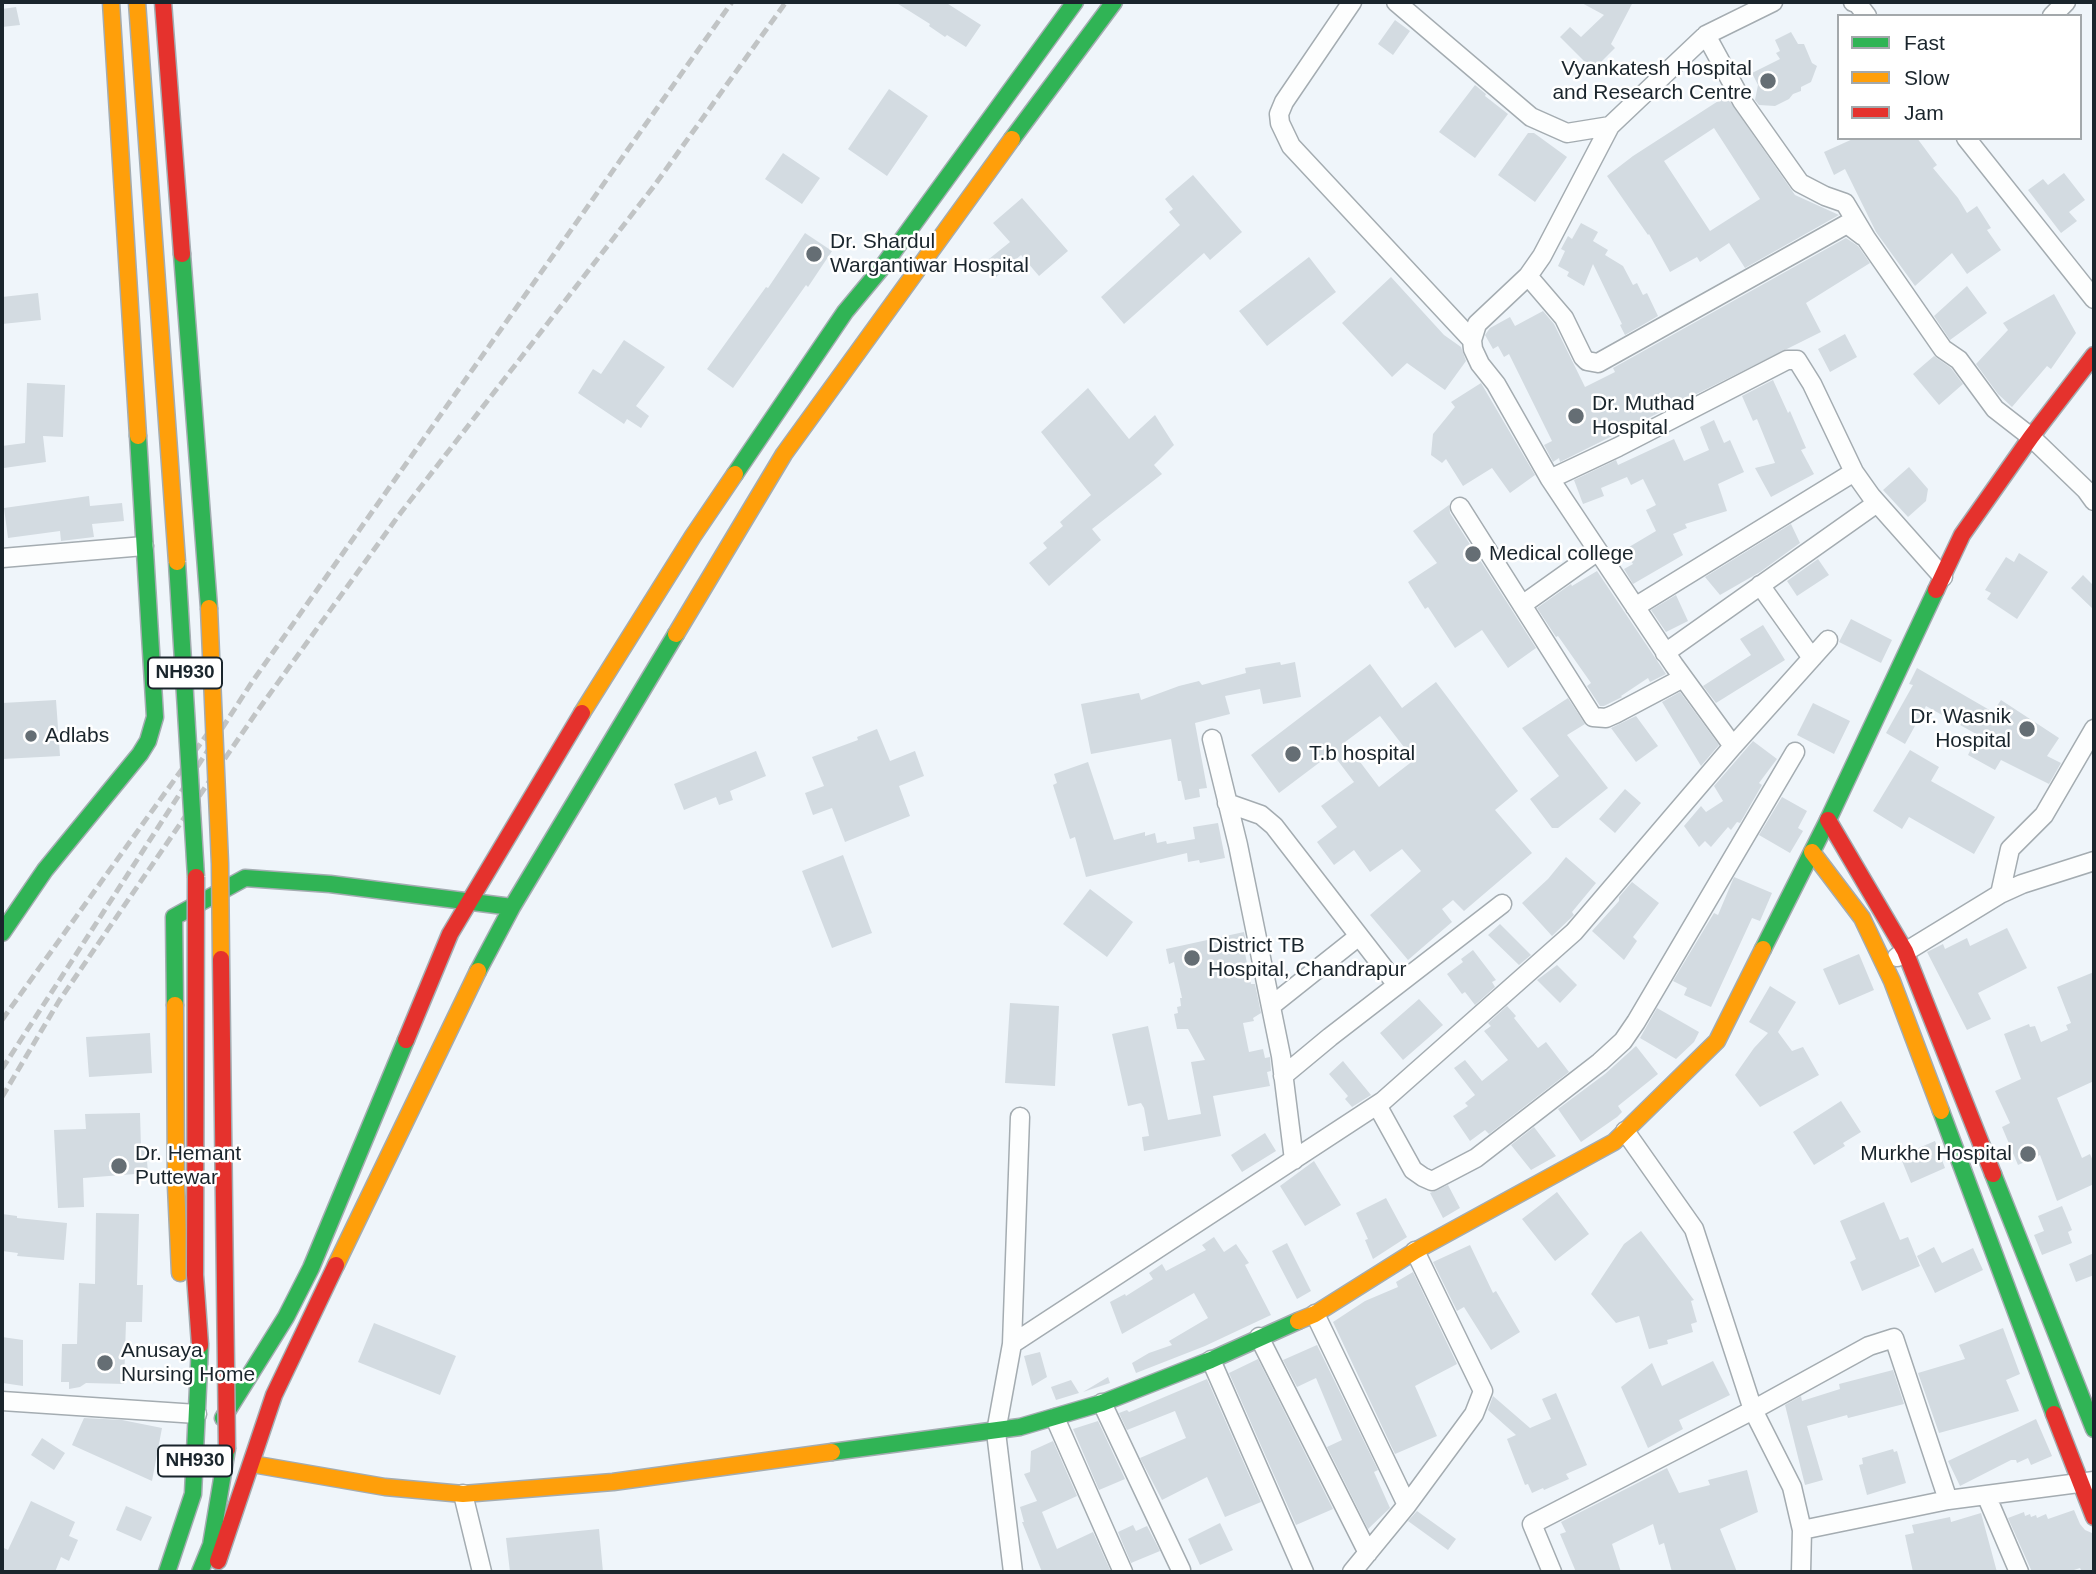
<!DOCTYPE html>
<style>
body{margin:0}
#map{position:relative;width:2096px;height:1574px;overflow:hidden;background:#eff5fa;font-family:Helvetica,sans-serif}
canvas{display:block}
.frame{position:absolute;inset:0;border:4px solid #1a252c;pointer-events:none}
.legend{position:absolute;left:1837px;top:14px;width:245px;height:126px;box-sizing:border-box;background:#fff;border:2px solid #a3a8ab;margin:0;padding:9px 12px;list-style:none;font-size:21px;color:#1a252c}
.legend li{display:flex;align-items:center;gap:14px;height:35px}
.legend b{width:35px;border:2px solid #a3a8ab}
</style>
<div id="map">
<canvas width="2096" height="1574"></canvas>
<div class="frame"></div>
<ul class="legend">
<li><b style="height:9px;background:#30b455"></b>Fast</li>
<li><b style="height:9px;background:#ff9f0a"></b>Slow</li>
<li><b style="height:9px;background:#e5322d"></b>Jam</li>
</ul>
</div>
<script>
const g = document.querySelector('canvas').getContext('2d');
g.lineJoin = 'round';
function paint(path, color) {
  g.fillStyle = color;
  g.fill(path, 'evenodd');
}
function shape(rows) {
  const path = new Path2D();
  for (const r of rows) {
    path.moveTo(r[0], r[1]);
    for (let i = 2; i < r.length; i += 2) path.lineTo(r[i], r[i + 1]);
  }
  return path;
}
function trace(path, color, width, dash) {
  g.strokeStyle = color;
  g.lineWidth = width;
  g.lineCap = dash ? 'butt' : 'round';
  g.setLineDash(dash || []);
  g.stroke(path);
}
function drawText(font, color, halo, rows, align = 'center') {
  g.font = font + ' Helvetica,sans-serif';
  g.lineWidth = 5;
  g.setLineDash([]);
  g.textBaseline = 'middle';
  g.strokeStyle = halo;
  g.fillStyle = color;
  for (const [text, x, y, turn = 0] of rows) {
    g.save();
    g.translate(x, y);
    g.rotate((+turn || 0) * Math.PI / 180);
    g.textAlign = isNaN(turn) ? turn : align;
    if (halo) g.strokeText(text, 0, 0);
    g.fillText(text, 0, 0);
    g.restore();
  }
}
paint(shape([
 [895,2,945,2,981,25,966,47,947,35,945,37,929,26,930,24],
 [1580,2,1633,2,1611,44,1615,48,1593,70,1560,37,1570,27,1581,37,1604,15],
 [16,7,20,25,2,27,2,9],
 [1395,20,1410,31,1393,55,1378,44],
 [1791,32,1798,44,1804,44,1812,63,1817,66,1811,82,1801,87,1801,91,1793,94,1789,99,1775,106,1759,105,1755,100,1758,85,1752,73,1780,59,1776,53,1780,51,1775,40],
 [1475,85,1486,94,1485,96,1508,114,1475,158,1439,132],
 [889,89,928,116,887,176,848,149],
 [1726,96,1795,195,1839,215,1745,268,1729,243,1700,262,1697,257,1670,272,1649,234,1648,235,1607,176,1633,156],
 [1714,128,1760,199,1710,231,1664,161],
 [1528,133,1534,133,1567,157,1535,202,1498,175],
 [1855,138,1917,138,1937,165,1933,168,1958,198,1967,213,1977,206,1991,228,1987,230,2001,250,1967,274,1952,253,1915,286,1876,232,1845,169,1834,175,1824,152],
 [783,153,820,178,802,204,765,179],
 [2064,173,2085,200,2069,212,2077,221,2061,233,2028,190,2043,179,2048,185],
 [1193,175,1242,232,1210,260,1204,253,1124,324,1101,297,1180,225,1169,212,1173,209,1165,199],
 [1022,198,1068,251,1039,276,1021,255,996,277,984,263,1010,242,993,223],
 [1581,223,1598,232,1593,241,1608,250,1605,255,1623,266,1633,285,1637,283,1643,295,1647,293,1658,316,1625,335,1620,325,1622,324,1593,264,1584,286,1567,276,1569,272,1558,266,1565,251,1561,249,1568,236,1572,239],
 [805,233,832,251,808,287,806,285,733,388,707,369,766,287,768,288],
 [1846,238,1858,246,1870,263,1806,303,1821,332,1560,462,1559,458,1553,462,1544,445,1552,441,1509,354,1504,357,1498,346,1493,349,1485,335,1490,328,1510,317,1515,326,1543,311,1554,324,1585,387,1615,372,1613,368],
 [1309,257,1336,292,1267,346,1239,311],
 [1391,277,1444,335,1461,347,1466,361,1445,390,1407,363,1392,377,1342,323],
 [1967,286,1987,313,1950,340,1934,316],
 [38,293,41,320,2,324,2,297],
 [2054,294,2076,333,2051,369,2047,366,2012,407,1998,394,1976,364,2008,330,2003,323],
 [1845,334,1857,357,1830,372,1818,349],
 [624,340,665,367,636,406,649,416,641,428,627,419,624,424,578,393,593,369,601,374],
 [1934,356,1951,368,1963,384,1939,405,1913,374],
 [1773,380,1788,413,1790,411,1806,448,1801,450,1814,474,1771,497,1755,468,1775,463,1757,419,1753,421,1742,396],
 [27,383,65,385,63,437,43,436,46,462,4,468,4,466,2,466,2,446,25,443],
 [1481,383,1535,475,1510,493,1492,468,1463,486,1446,459,1442,463,1431,455,1433,434,1455,407,1451,402],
 [1088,388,1129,439,1155,415,1174,445,1154,465,1162,474,1092,529,1101,540,1049,586,1029,563,1047,548,1043,543,1063,526,1060,522,1091,495,1041,432],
 [1714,420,1724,443,1730,440,1744,472,1718,484,1727,511,1685,524,1687,528,1673,534,1683,555,1633,584,1624,569,1633,564,1624,550,1656,531,1646,510,1656,505,1643,479,1631,485,1627,477,1601,488,1604,496,1583,504,1574,480,1616,460,1618,465,1674,439,1684,461,1709,450,1700,427],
 [1909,467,1928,489,1926,501,1908,517,1883,490],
 [89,496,90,506,122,503,124,521,92,524,94,537,61,541,60,531,8,538,4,508],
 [1449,505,1450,513,1536,648,1508,668,1482,630,1455,648,1428,607,1425,609,1408,582,1437,563,1413,531],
 [1791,524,1800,543,1760,572,1720,595,1705,577],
 [2019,553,2048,572,2017,619,1987,599,1991,593,1985,590,2006,557,2014,562],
 [1818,559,1829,575,1797,596,1787,581],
 [1597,571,1666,674,1650,682,1648,678,1621,696,1622,697,1604,706,1600,706,1587,686,1591,683,1558,636,1556,637,1537,608,1571,584,1572,586],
 [2083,575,2094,586,2094,610,2071,588],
 [1676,595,1688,621,1666,632,1651,610],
 [1851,619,1892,640,1881,663,1839,642],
 [1763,625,1785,660,1716,703,1703,686,1751,655,1740,639],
 [1280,662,1281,665,1295,662,1301,697,1263,704,1260,689,1225,696,1230,714,1195,723,1207,788,1199,789,1200,797,1185,800,1181,781,1178,781,1171,739,1091,754,1081,704,1139,693,1141,700,1179,686,1199,681,1202,685,1246,673,1245,668],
 [1370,664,1402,708,1436,682,1518,791,1495,810,1532,853,1464,911,1453,900,1442,909,1452,922,1408,960,1370,915,1421,871,1402,849,1370,872,1354,850,1334,865,1317,842,1337,827,1321,806,1354,782,1332,753,1279,793,1251,755],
 [1380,716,1414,760,1379,787,1345,742],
 [1917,668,1993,712,2001,700,2059,738,2047,756,2061,763,2049,784,2001,760,1995,770,1968,755,1978,735,1926,706,1905,744,1886,733,1913,685,1909,684],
 [1680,692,1719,745,1701,766,1662,702],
 [1568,698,1585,724,1567,735,1608,788,1558,828,1552,828,1530,799,1559,776,1522,728],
 [56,700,60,756,2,759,2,703],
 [1813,703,1850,721,1834,754,1797,735],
 [1636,716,1658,746,1636,762,1611,728],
 [877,729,890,761,915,751,924,776,899,786,910,816,845,842,832,808,813,815,805,793,824,786,812,757,858,740,857,737],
 [1753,741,1777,759,1759,783,1762,785,1740,823,1737,822,1731,830,1728,827,1711,847,1705,841,1699,847,1684,826,1701,806,1706,812,1723,801,1714,786],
 [1910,750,1939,767,1931,781,1995,817,1974,854,1909,817,1902,829,1873,811],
 [756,751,766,776,730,791,733,800,719,805,716,797,684,810,674,784],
 [1088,762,1114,840,1145,832,1145,836,1155,833,1157,843,1166,841,1167,844,1195,839,1193,827,1218,823,1225,858,1200,863,1199,860,1188,862,1187,853,1086,877,1075,837,1070,839,1053,785,1057,783,1054,774],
 [1625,789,1641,803,1615,833,1599,819],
 [1782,797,1807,811,1798,828,1803,831,1790,853,1759,835],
 [843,855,872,933,832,948,802,871],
 [1566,857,1596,883,1572,912,1574,915,1552,936,1522,903,1548,879],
 [1734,877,1772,893,1760,921,1752,918,1711,1007,1684,995,1687,988,1673,981,1714,913,1718,915],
 [1632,882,1659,903,1633,937,1637,941,1624,960,1592,931,1619,901,1619,897],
 [1090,889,1133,922,1107,957,1063,924],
 [1500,924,1531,955,1519,965,1488,935],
 [2007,928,2027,968,1978,993,1991,1019,1967,1030,1927,952,1943,944,1945,949,1967,938,1970,946],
 [1244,932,1248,952,1245,953,1251,984,1255,984,1261,1013,1253,1018,1254,1021,1243,1023,1249,1052,1263,1049,1265,1058,1270,1057,1271,1071,1267,1072,1270,1086,1213,1096,1221,1136,1144,1151,1142,1137,1149,1136,1144,1108,1141,1103,1128,1106,1112,1034,1148,1026,1168,1120,1201,1114,1191,1062,1205,1060,1188,1029,1177,1029,1174,1014,1178,1013,1177,1007,1181,1006,1180,998,1182,998,1174,962,1169,964,1166,949],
 [1473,950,1496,980,1492,982,1495,987,1475,1005,1465,992,1462,994,1447,974,1463,962,1461,959],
 [1859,954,1874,990,1839,1005,1823,969],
 [1557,965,1577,985,1560,1003,1537,980],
 [2094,972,2094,1081,2057,1098,2082,1158,2090,1154,2094,1163,2094,1184,2057,1201,2040,1155,2018,1165,2002,1127,2010,1123,1995,1091,2021,1079,2004,1034,2029,1024,2030,1027,2035,1026,2041,1042,2068,1030,2066,1025,2071,1023,2057,987],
 [1770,986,1796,1002,1778,1032,1792,1051,1803,1047,1819,1075,1760,1107,1735,1075,1754,1048,1768,1033,1749,1022],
 [1419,999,1443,1025,1403,1060,1380,1033],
 [1010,1003,1059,1006,1055,1086,1005,1083],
 [1507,1006,1516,1016,1514,1018,1538,1048,1546,1042,1569,1072,1489,1134,1485,1130,1470,1141,1453,1116,1468,1106,1465,1103,1475,1095,1454,1068,1465,1060,1482,1081,1508,1060,1484,1031,1491,1026,1488,1023],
 [1657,1008,1699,1032,1694,1042,1676,1059,1640,1038],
 [150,1033,152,1073,89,1077,86,1037],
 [1636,1046,1658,1074,1618,1106,1622,1112,1617,1117,1581,1142,1558,1109,1605,1074],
 [1343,1061,1371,1095,1352,1107,1345,1099,1348,1096,1329,1074],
 [1841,1101,1861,1132,1843,1143,1845,1146,1814,1165,1793,1132],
 [140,1113,141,1149,146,1148,148,1173,83,1178,84,1207,58,1208,54,1130,86,1129,85,1114],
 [1534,1127,1556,1156,1531,1170,1511,1145],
 [1265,1133,1276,1151,1242,1172,1231,1155],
 [1935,1141,1945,1168,1911,1183,1900,1156],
 [1314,1161,1341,1205,1305,1226,1280,1186],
 [1448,1185,1460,1208,1443,1218,1430,1193],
 [1557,1192,1589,1234,1555,1261,1522,1219],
 [1386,1198,1407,1237,1373,1259,1365,1240,1368,1239,1356,1213],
 [1884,1202,1900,1240,1908,1237,1920,1266,1862,1291,1850,1262,1856,1259,1840,1221],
 [2062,1206,2072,1230,2068,1232,2072,1243,2042,1255,2034,1235,2044,1231,2038,1216],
 [96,1213,139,1214,137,1285,143,1285,142,1322,126,1322,124,1384,86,1383,80,1387,69,1389,69,1382,61,1382,62,1344,77,1344,79,1283,95,1284],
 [2,1214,17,1216,17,1218,67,1223,64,1260,17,1256,18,1253,2,1251],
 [1641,1231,1694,1300,1691,1301,1697,1322,1691,1324,1693,1332,1667,1340,1668,1344,1649,1349,1639,1316,1616,1323,1591,1294,1624,1244],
 [1214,1237,1224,1252,1236,1244,1249,1263,1245,1265,1271,1315,1205,1346,1136,1373,1132,1363,1149,1353,1172,1345,1169,1341,1208,1318,1194,1293,1122,1334,1110,1302,1125,1294,1126,1296,1153,1279,1149,1273,1162,1264,1166,1271,1206,1250,1202,1245],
 [1287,1243,1311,1291,1297,1299,1272,1251],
 [1470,1245,1493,1293,1496,1291,1520,1332,1491,1350,1464,1307,1457,1311,1433,1262],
 [1934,1247,1942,1263,1973,1248,1983,1270,1935,1293,1917,1256],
 [2094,1253,2094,1275,2076,1282,2069,1264],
 [1413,1272,1457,1364,1415,1386,1437,1436,1395,1454,1333,1322,1365,1301,1398,1287,1396,1282],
 [374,1323,456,1356,440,1395,358,1362],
 [2003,1328,2020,1374,2006,1380,2019,1411,1939,1433,1918,1373,1965,1359,1959,1345],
 [2,1337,23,1340,23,1386,3,1383],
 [1317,1345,1378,1470,1374,1472,1390,1508,1368,1529,1327,1447,1342,1440,1316,1378,1297,1387,1283,1360],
 [1040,1352,1047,1377,1032,1386,1024,1356],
 [1258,1359,1333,1509,1296,1525,1229,1373],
 [1713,1361,1730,1395,1679,1420,1683,1429,1648,1448,1621,1387,1652,1363,1662,1386],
 [1893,1370,1904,1404,1848,1418,1847,1415,1807,1426,1823,1480,1805,1485,1785,1405,1801,1396,1802,1401,1840,1389,1839,1384],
 [1108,1377,1110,1383,1083,1392],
 [1207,1379,1261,1502,1225,1517,1207,1477,1162,1500,1140,1458,1186,1438,1175,1411,1127,1430,1119,1413,1127,1410,1129,1412],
 [1071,1380,1079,1393,1056,1400,1051,1387],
 [1556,1393,1587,1465,1566,1474,1569,1479,1544,1490,1543,1488,1532,1493,1528,1484,1525,1485,1507,1439,1516,1435,1488,1410,1493,1396,1530,1428,1551,1419,1542,1399],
 [84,1418,122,1420,162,1428,152,1481,72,1445],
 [2036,1419,2052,1456,2031,1465,2028,1458,2017,1463,2016,1460,2011,1460,1960,1486,1948,1461],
 [1098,1421,1125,1479,1099,1490,1073,1429],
 [42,1438,65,1453,54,1470,31,1455],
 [1053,1441,1077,1496,1042,1512,1057,1549,1093,1532,1111,1572,1042,1572,1022,1522,1024,1522,1020,1507,1037,1501,1024,1474,1030,1472,1031,1451],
 [1893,1449,1894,1452,1897,1451,1906,1483,1867,1495,1859,1465,1863,1464,1862,1458],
 [1667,1468,1679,1493,1710,1485,1708,1480,1747,1470,1758,1512,1720,1529,1737,1572,1672,1572,1664,1543,1659,1545,1653,1524,1612,1544,1621,1572,1576,1572,1560,1534,1566,1532,1561,1522],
 [31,1501,75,1522,69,1536,78,1540,69,1561,61,1557,55,1572,2,1572,2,1547,8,1550],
 [126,1506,152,1517,141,1541,116,1530],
 [2074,1510,2080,1524,2085,1530,2092,1533,2094,1538,2094,1572,2082,1572,2080,1568,2068,1572,2032,1572,2008,1518,2024,1512,2025,1516,2030,1514,2031,1517,2036,1515,2037,1518,2046,1514,2048,1519],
 [1417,1511,1456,1539,1448,1550,1408,1521],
 [1981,1513,1997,1572,1913,1572,1905,1535,1914,1533,1912,1525,1950,1517,1951,1522],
 [1220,1523,1233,1550,1200,1565,1188,1539],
 [1133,1525,1136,1531,1147,1526,1160,1551,1131,1563,1118,1532],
 [599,1529,603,1572,510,1572,506,1538]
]), '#d3dbe1');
const street = shape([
 [1352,2,1284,102,1279,114,1280,123,1291,146,1472,340],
 [1396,2,1531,117,1567,133,1610,126,1706,35,1773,2],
 [1853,2,1857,3,1867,16],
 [2052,16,2066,2],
 [1706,35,1742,101,1800,183,1825,196,1845,203,1866,238,1943,349,1959,360,1995,409,2031,437,2086,490,2094,501],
 [1610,126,1542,256,1528,276,1477,324,1472,340,1473,349,1480,364,1496,384,1550,479,1674,665,1733,746],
 [1966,138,2094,299],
 [1528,276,1564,318,1583,357,1587,361,1598,363,1847,224,1863,236],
 [1550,479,1618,447,1787,360,1797,360,1812,384,1854,472,1871,496,1943,577],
 [1460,507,1593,717,1606,718,1615,714,1683,678],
 [2,558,144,546],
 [1760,585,1812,658],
 [1522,605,1598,551],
 [1635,607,1854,472],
 [1665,653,1877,503],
 [1212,739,1238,845,1281,1056,1294,1160],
 [1227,803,1261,815,1274,826,1397,985],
 [2000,894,2010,849,2044,815,2094,729],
 [1897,957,2000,894,2022,884,2094,861],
 [1271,1006,1359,936],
 [1283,1076,1330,1037,1502,904],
 [1377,1105,1413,1170,1423,1177,1432,1181,1476,1158,1600,1062,1623,1041,1636,1022,1795,752],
 [1625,1131,1694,1229,1753,1410,1792,1487,1802,1530,1801,1572],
 [1315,1314,1407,1505],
 [1259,1337,1368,1553],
 [1012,1344,1383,1101,1574,932,1733,746,1828,640],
 [1211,1360,1304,1572],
 [2,1401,197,1414],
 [1102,1403,1181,1570],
 [1055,1418,1123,1572],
 [463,1494,482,1572],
 [1986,1495,2019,1572],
 [1802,1530,1948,1500,2094,1481],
 [1013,1572,996,1432,1012,1344,1020,1117],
 [1352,1572,1407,1505,1474,1414,1483,1391,1415,1251],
 [1552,1572,1532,1524,1753,1410,1869,1346,1894,1338,1948,1500]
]);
const fast = shape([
 [1012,139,1114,2],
 [182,254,209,608],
 [735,474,845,312,880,270,1075,2],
 [2,933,45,870,140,754,148,741,155,717,138,436],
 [1763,949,1828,820,1936,590],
 [478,971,512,907,676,634],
 [175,1005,174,917,245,878,330,884,512,907],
 [1941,1111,2054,1414],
 [1993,1174,2094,1429],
 [223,1418,286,1317,311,1268,406,1040],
 [832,1452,1020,1427,1102,1403,1211,1360,1298,1321],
 [167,1572,193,1494,200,1345],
 [200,1572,211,1545,227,1449]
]);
const slow = shape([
 [111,2,138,436],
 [676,634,784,454,1012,139],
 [582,713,693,536,735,474],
 [1812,852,1862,918,1892,981,1941,1111],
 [175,1005,176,1186,180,1273],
 [336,1265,478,971],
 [1298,1321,1315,1314,1415,1251,1614,1142,1717,1041,1763,949],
 [252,1464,385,1487,463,1494,613,1482,832,1452]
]);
const jam = shape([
 [163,2,182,254],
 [1936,590,1962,535,2031,437,2094,355],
 [1828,820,1905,951,1993,1174],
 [406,1040,450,934,582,713],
 [2054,1414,2094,1517],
 [218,1561,274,1395,336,1265]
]);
trace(street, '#a4acb1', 21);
trace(fast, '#a4acb1', 19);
trace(slow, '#a4acb1', 19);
trace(jam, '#a4acb1', 19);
trace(street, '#fdfefe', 18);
trace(fast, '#30b455', 16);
trace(slow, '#ff9f0a', 16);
trace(jam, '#e5322d', 16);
trace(shape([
 [2,1020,208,733],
 [2,1069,252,682,732,2],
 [2,1097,59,1001,256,713,399,515,654,186,786,2]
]), '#c1c4c5', 5, [10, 5]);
const fastBridge = shape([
 [177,562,196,877]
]);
const slowBridge = shape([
 [137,2,177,562],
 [209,608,220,864,221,959]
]);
const jamBridge = shape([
 [196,877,195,1275,200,1345],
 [221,959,227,1449]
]);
trace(fastBridge, '#a4acb1', 19, []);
trace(slowBridge, '#a4acb1', 19, []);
trace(jamBridge, '#a4acb1', 19, []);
trace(fastBridge, '#30b455', 16);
trace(slowBridge, '#ff9f0a', 16);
trace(jamBridge, '#e5322d', 16);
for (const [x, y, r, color] of [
 [1768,81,9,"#656e74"],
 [814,254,9,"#656e74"],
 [1576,416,9,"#656e74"],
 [1473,554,9,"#656e74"],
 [2027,729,9,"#656e74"],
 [31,736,7,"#656e74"],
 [1293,754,9,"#656e74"],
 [1192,958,9,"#656e74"],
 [2028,1154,9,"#656e74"],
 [119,1166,9,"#656e74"],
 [105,1363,9,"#656e74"]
]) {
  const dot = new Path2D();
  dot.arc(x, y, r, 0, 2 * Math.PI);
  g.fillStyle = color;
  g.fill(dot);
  trace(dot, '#fff', 2.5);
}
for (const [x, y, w] of [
 [185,673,74],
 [195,1461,74]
]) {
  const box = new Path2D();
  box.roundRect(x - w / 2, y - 15.5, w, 31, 5);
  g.fillStyle = '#fff';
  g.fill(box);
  trace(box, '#1a252c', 2);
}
drawText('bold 19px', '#1a252c', null, [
 ["NH930",185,673],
 ["NH930",195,1461]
]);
drawText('21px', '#1a252c', '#fff', [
 ["Vyankatesh Hospital",1752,69,"right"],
 ["and Research Centre",1752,93,"right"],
 ["Dr. Shardul",830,242],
 ["Wargantiwar Hospital",830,266],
 ["Dr. Muthad",1592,404],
 ["Hospital",1592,428],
 ["Medical college",1489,554],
 ["Dr. Wasnik",2011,717,"right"],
 ["Hospital",2011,741,"right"],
 ["Adlabs",45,736],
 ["T.b hospital",1309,754],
 ["District TB",1208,946],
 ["Hospital, Chandrapur",1208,970],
 ["Dr. Hemant",135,1154],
 ["Puttewar",135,1178],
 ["Murkhe Hospital",2012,1154,"right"],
 ["Anusaya",121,1351],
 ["Nursing Home",121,1375]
], 'left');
</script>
